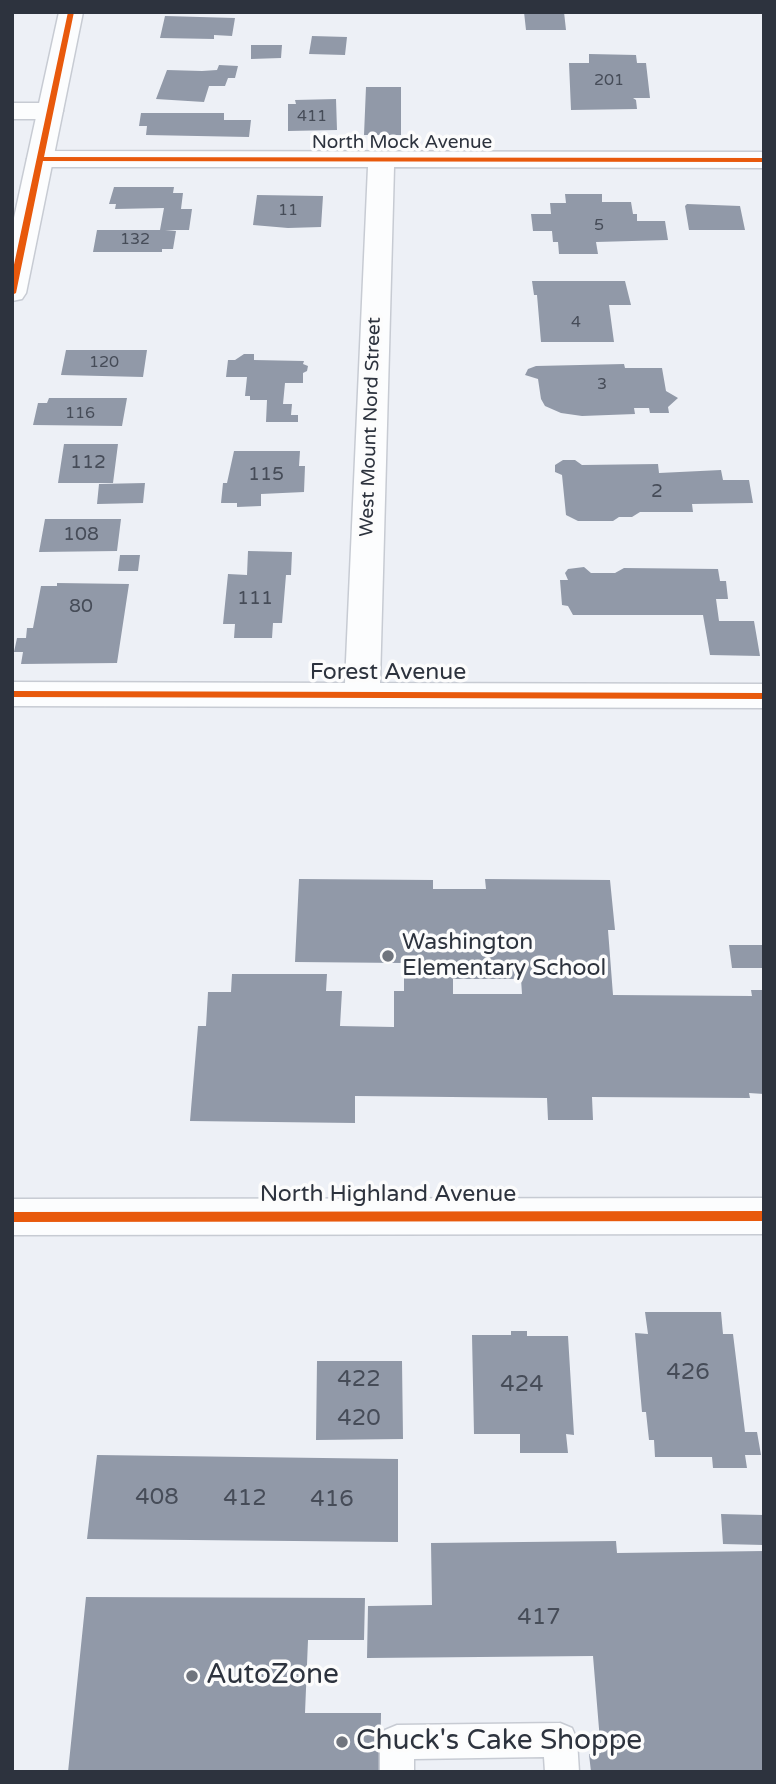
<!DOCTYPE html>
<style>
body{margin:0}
#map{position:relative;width:776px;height:1784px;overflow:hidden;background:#edf0f6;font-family:"Varela Round",sans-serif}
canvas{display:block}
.frame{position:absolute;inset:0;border:14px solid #2d333e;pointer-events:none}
</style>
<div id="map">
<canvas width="776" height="1784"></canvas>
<div class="frame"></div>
</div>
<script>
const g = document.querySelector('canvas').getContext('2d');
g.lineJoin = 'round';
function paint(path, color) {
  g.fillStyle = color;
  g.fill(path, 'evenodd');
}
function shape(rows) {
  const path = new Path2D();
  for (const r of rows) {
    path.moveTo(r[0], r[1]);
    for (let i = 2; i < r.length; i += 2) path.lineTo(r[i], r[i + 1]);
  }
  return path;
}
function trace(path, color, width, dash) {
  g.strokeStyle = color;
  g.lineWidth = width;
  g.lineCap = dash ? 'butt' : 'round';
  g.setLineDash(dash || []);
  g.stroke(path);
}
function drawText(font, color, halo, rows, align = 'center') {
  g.font = font + ' "Varela Round",sans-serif';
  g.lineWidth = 7;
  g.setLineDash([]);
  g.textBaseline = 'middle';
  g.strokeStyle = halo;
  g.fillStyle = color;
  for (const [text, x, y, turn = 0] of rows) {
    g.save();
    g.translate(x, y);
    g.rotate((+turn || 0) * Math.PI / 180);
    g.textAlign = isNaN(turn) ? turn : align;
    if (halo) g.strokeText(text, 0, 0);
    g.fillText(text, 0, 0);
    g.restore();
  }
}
paint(shape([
 [524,12,564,12,566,30,526,30],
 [165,16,235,18,232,36,214,35,214,39,160,38],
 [312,36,347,37,345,55,309,54],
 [251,45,282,45,281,58,251,59],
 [589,54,636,55,637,63,646,63,650,98,633,98,636,100,637,109,571,110,569,63,589,63],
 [219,65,238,66,235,78,228,78,225,86,209,86,204,102,156,99,167,70,202,71,217,70],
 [366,87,401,87,401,135,364,135],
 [336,99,337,130,288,131,288,104,296,104,295,100],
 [141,113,224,113,224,120,251,120,249,137,146,135,147,126,139,126],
 [114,187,174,187,173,193,183,193,181,209,192,209,189,230,165,230,176,231,173,249,162,249,162,252,93,252,97,230,160,230,164,208,115,209,116,204,109,204],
 [565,194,602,194,602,202,631,202,633,214,637,214,637,221,665,221,668,240,596,242,598,254,559,254,558,242,553,242,552,231,533,231,531,214,551,214,550,203,566,203],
 [257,195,323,196,321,227,288,228,253,225],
 [687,204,740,206,745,230,689,230,685,206],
 [532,281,625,281,631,305,609,305,614,342,541,342,537,295,534,295],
 [66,350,147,350,143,377,61,375],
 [244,354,254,354,254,360,304,361,303,364,308,366,307,371,303,373,303,383,285,383,283,404,292,404,291,415,298,415,298,422,266,422,267,400,250,400,250,396,245,396,247,377,226,377,228,360,235,360],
 [624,364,625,368,662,368,666,391,678,398,668,407,669,413,650,413,649,408,634,408,635,414,582,416,561,413,545,406,541,399,538,379,525,375,528,369,536,366],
 [49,398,127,398,122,426,33,425,38,403,47,403],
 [64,444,118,444,113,483,58,483],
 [234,451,300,451,299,466,305,466,304,492,261,494,261,506,237,507,237,503,221,503,223,483,227,483],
 [563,460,575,460,582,465,658,464,659,473,721,470,723,480,749,480,753,503,692,504,693,512,640,512,632,517,619,517,613,521,578,521,566,515,562,475,555,472,555,465],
 [145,483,143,503,97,504,99,484],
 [45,519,121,519,117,551,39,552],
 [248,551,292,552,291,575,286,575,282,623,273,623,272,638,234,638,235,624,223,624,228,574,247,575],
 [120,555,140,555,138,571,118,571],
 [584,567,591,573,615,573,624,568,718,569,720,581,726,581,728,599,716,599,719,621,754,621,760,656,710,655,703,615,573,615,568,606,562,605,560,580,568,580,565,573,568,569],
 [57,583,129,584,117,663,21,664,23,652,14,652,17,638,26,638,27,628,33,628,41,586,57,586],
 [299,879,433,880,433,889,486,889,485,879,610,880,615,930,608,930,613,995,752,996,751,990,764,990,764,1094,749,1093,750,1098,592,1097,593,1120,548,1120,547,1098,355,1096,355,1123,190,1121,198,1026,206,1026,208,992,231,992,232,974,327,974,326,991,342,991,340,1026,394,1027,394,991,404,991,404,963,295,962],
 [453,979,521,979,522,994,453,994],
 [729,945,764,945,764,968,732,968],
 [645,1312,721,1312,723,1334,733,1334,745,1432,757,1432,761,1455,745,1455,747,1468,713,1468,712,1457,655,1457,654,1440,649,1440,646,1412,642,1412,635,1333,648,1334],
 [511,1331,527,1331,527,1336,568,1336,574,1435,566,1434,568,1453,520,1453,520,1434,474,1434,472,1335,511,1335],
 [317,1361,402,1361,403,1439,316,1440],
 [97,1455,398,1459,398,1542,87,1539],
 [721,1514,764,1515,764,1545,723,1544],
 [616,1541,617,1553,764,1551,764,1772,591,1772,589,1754,601,1753,593,1656,367,1658,368,1606,432,1605,431,1543],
 [86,1597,365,1598,364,1640,308,1640,305,1713,381,1713,380,1772,68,1772]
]), '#9199a8');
const service = shape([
 [560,1723,572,1728,577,1740,579,1772,545,1772,544,1757,414,1759,414,1772,380,1772,380,1742,385,1730,397,1725,560,1723]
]);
const minor = shape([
 [12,103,50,103,59,106,63,111,59,116,50,119,12,119,12,103],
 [40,151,764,152,764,168,394,167,380,683,764,684,764,708,12,706,12,682,345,683,368,167,40,167,31,165,27,159,31,153,40,151],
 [764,1198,764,1234,12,1235,12,1199,764,1198]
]);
const tertiary = shape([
 [59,12,83,12,26,293,22,299,12,301,12,227,59,12]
]);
trace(service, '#c7cbd3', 3);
trace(minor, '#c7cbd3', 3);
trace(tertiary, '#c7cbd3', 3);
paint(service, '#fcfdfe');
paint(minor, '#fcfdfe');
paint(tertiary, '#fcfdfe');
paint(shape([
 [68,12,74,12,44,157,764,158,764,162,43,161,16,293,12,295,12,274,68,12],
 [12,691,764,693,764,699,12,697,12,691],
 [764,1211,764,1221,12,1222,12,1212,764,1211]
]), '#e8590c');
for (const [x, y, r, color] of [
 [388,956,7,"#70757e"],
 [192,1676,7,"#70757e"],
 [342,1742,7,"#70757e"]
]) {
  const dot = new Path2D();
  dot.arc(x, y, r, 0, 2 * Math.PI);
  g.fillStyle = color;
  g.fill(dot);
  trace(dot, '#fcfcfc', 2.5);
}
drawText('16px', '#464c58', null, [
 ["201",609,81],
 ["411",312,117],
 ["11",288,211],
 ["5",599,226],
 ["132",135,240],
 ["4",576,323],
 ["120",104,363],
 ["3",602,385],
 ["116",80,414]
]);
drawText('19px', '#2d333e', '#fcfcfc', [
 ["North Mock Avenue",402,143],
 ["West Mount Nord Street",371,427,-88]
]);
drawText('19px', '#464c58', null, [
 ["112",88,463],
 ["115",266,475],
 ["2",657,492],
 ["108",81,535],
 ["111",255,599],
 ["80",81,607]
]);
drawText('23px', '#2d333e', '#fcfcfc', [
 ["Forest Avenue",388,673],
 ["North Highland Avenue",388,1195]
]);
drawText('23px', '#2d333e', '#fcfcfc', [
 ["Washington",402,943],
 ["Elementary School",402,969]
], 'left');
drawText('23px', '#464c58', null, [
 ["426",688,1373],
 ["422",359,1380],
 ["424",522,1385],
 ["420",359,1419],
 ["408",157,1498],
 ["412",245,1499],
 ["416",332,1500],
 ["417",539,1618]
]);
drawText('28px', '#2d333e', '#fcfcfc', [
 ["AutoZone",206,1676],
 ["Chuck's Cake Shoppe",356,1742]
], 'left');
</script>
